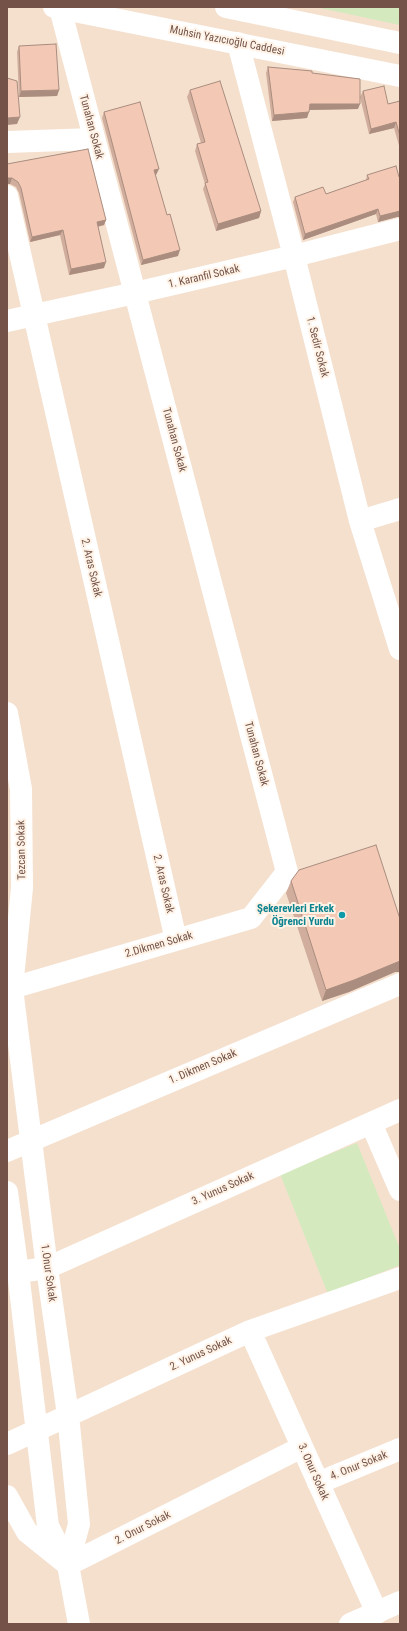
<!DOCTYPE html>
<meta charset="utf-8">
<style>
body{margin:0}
#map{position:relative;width:407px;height:1631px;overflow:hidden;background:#fdefe0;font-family:"Roboto Condensed",sans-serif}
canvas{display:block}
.frame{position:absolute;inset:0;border:8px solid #745247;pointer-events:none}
</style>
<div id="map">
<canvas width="407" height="1631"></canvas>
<div class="frame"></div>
</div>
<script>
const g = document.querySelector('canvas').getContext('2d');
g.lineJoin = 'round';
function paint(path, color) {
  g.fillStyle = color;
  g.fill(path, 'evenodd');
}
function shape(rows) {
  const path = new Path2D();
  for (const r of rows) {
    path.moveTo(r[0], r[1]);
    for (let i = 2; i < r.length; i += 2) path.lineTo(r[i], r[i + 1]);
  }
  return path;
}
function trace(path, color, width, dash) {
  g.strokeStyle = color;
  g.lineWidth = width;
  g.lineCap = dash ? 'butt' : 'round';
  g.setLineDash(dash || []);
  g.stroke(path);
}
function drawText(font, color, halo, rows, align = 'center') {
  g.font = font + ' "Roboto Condensed",sans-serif';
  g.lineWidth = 4;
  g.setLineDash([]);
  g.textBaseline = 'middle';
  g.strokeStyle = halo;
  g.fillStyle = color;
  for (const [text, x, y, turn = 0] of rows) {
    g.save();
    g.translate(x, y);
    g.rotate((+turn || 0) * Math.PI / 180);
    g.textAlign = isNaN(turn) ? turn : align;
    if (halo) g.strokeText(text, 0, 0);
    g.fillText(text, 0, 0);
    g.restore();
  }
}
paint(shape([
 [7,7,400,7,400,1624,7,1624]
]), '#f5e0ce');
paint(shape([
 [315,7,400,7,400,25],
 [357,1143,400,1249,400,1265,328,1294,280,1174]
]), '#d4eabe');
trace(shape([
 [238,43,294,256,360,521,400,649],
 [7,142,94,139],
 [7,196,176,940],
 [7,321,135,293,294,256,400,229],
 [360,521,400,509],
 [7,713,21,789,22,888,12,988,47,1268,68,1415,79,1524,68,1565,79,1624],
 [12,988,251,918,287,872,60,8],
 [371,1123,400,1190],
 [7,1151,400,984],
 [7,1192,18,1272,48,1526,68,1565],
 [18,1272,47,1268,400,1110],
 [250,1331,377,1613],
 [7,1444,250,1331,400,1278],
 [318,1483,400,1449],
 [7,1496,27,1532,68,1565,302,1447],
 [350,1624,400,1602]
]), '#fff', 22);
trace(shape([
 [54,7,400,76],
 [226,7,400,43]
]), '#fff', 22);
paint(shape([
 [19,46,59,90,57,96,19,97,17,52],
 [268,67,312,73,358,109,309,110,307,118,272,121,266,73],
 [190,90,261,211,259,218,216,231,203,189,205,184,195,151,197,144,201,143,187,97],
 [363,91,388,104,400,101,400,149,394,128,369,134,360,97],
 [104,112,156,175,155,175,178,256,141,265,102,118],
 [7,164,106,220,104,225,98,227,104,268,69,275,60,235,30,242,19,193,16,187,10,184,7,184],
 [367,175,400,177,400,217,397,217,378,222,376,214,303,240,293,202,295,197,326,194,366,180],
 [291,881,400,919,400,972,395,972,349,992,322,1001,286,893]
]), '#d1ad9d');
paint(shape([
 [59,90,57,96,19,97,21,91],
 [310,104,360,104,358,109,308,110],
 [309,112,307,118,272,121,274,115],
 [20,117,17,124,7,125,7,118],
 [396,122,394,128,369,134,371,129],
 [159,169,156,175,152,176,154,170],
 [7,178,12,178,10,184,7,184],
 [378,209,376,214,303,240,305,234],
 [261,211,259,218,216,231,218,224],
 [400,211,400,217,397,217,378,222,380,216],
 [106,220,104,225,95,227,97,222],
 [63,230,60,235,30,242,32,237],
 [180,250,178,256,141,265,143,260],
 [106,262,104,268,69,275,71,269],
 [400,961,400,972,395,972,349,992,322,1001,326,990]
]), '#aa8d7f');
const building = shape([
 [56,44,59,90,21,91,19,46,56,44],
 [268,67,312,71,312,73,360,79,360,104,310,104,309,112,274,115,268,67],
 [7,78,17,81,20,117,7,118,7,78],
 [220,81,261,211,218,224,205,183,208,182,197,144,205,142,190,90,220,81],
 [384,86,388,104,400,101,400,136,396,122,371,129,363,91,384,86],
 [140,102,159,169,154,170,167,215,170,214,180,250,143,260,104,112,140,102],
 [88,149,106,220,97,222,106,262,71,269,63,230,32,237,21,188,18,182,12,178,7,178,7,164,88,149],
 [396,166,399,177,400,177,400,211,380,216,378,209,305,234,295,197,323,187,326,194,369,179,367,175,396,166],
 [376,845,400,919,400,961,354,980,326,990,291,881,299,870,376,845]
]);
paint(building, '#f3c9b6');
trace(building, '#aa8d7f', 1);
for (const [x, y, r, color] of [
 [342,915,4,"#0f9aa8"]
]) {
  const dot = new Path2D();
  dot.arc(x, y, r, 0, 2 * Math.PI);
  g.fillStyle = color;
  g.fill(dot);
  trace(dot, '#fff3e7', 1.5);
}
drawText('11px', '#745247', '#fff3e7', [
 ["Muhsin Yazıcıoğlu Caddesi",227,41,11],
 ["Tunahan Sokak",91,127,75],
 ["1. Karanfil Sokak",204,277,-13],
 ["1. Sedir Sokak",317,347,76],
 ["Tunahan Sokak",174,440,75],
 ["2. Aras Sokak",91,568,77],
 ["Tunahan Sokak",256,754,75],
 ["Tezcan Sokak",22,850,-91],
 ["2. Aras Sokak",163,884,77],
 ["2.Dikmen Sokak",159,945,-16],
 ["1. Dikmen Sokak",203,1067,-23],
 ["3. Yunus Sokak",223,1189,-24],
 ["1.Onur Sokak",48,1273,82],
 ["2. Yunus Sokak",201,1354,-25],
 ["4. Onur Sokak",359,1466,-22],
 ["3. Onur Sokak",313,1472,66],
 ["2. Onur Sokak",143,1528,-27]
]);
drawText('bold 11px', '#0d838f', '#fff3e7', [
 ["Şekerevleri Erkek",334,909],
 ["Öğrenci Yurdu",334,922]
], 'right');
</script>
